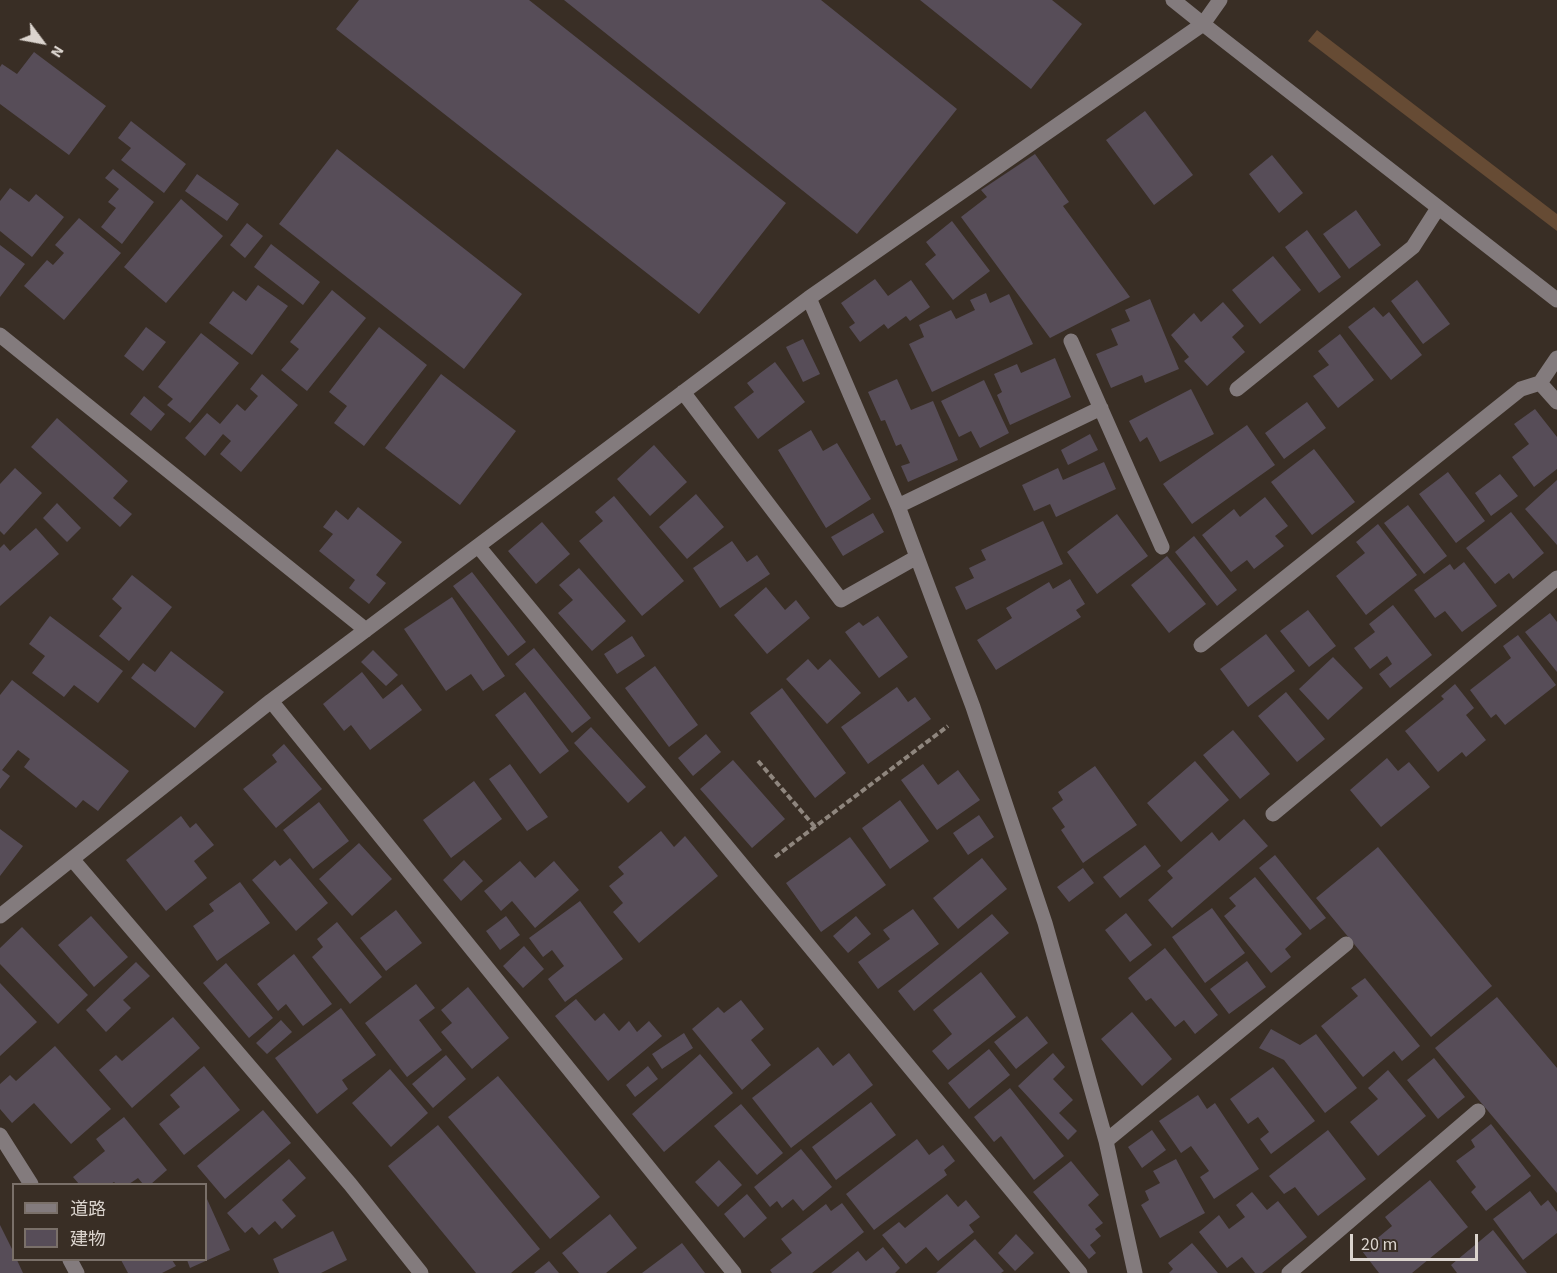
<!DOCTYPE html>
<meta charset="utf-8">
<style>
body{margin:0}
#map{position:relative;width:1557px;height:1273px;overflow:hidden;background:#392e25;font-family:"Source Sans 3","Noto Sans JP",sans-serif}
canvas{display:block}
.legend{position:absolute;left:12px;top:1183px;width:195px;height:78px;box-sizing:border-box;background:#392e25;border:2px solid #7a7069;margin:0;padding:8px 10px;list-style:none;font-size:18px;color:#dbd4ce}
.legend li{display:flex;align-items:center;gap:12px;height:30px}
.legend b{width:30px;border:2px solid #7a7069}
.north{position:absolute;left:12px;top:12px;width:60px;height:60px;-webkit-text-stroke:4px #392e25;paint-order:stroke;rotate:122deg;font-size:16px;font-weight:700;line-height:24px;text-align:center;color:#dbd4ce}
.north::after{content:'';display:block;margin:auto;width:21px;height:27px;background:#dbd4ce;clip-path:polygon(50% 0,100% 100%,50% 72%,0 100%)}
.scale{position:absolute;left:1350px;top:1234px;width:128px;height:27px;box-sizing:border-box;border:3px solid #dbd4ce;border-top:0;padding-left:8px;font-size:18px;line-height:21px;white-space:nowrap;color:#dbd4ce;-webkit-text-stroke:4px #392e25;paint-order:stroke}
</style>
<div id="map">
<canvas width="1557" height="1273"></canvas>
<ul class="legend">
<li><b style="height:8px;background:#837b7d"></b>道路</li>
<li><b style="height:16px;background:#574d58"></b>建物</li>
</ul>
<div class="north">N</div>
<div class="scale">20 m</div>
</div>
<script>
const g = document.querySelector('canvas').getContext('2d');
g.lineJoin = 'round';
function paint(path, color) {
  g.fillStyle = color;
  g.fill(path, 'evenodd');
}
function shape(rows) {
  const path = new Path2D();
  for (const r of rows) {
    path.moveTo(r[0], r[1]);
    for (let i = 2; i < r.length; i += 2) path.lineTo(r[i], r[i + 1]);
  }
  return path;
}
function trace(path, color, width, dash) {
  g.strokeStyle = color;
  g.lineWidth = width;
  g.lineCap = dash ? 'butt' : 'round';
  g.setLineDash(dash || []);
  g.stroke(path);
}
paint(shape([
 [1317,30,1557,214,1557,231,1308,41]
]), '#664b34');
paint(shape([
 [359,0,529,0,786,203,699,314,336,29],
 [564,0,821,0,957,109,857,234],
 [920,0,1052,0,1082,24,1031,89],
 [34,52,106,106,69,155,0,104,0,67,2,64,17,74],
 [1145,111,1193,175,1154,205,1106,140],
 [131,121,186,164,164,193,121,160,131,148,118,138],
 [337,149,522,294,464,369,279,224],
 [1035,154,1069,202,1063,206,1130,297,1050,338,961,217,987,197,981,190],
 [1272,155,1303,193,1279,213,1249,174],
 [113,169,154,202,122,244,101,227,116,208,108,202,119,189,105,178],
 [197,174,239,204,227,221,185,191],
 [10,188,29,202,36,194,64,217,32,257,0,231,0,201],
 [181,199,223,236,166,303,124,267],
 [1356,210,1381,245,1349,269,1323,234],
 [79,218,121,253,64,320,24,286,47,260,53,265,64,253,55,245],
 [952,221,990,271,953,300,925,264,936,255,926,242],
 [247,223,263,236,245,258,230,245],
 [1307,230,1341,277,1319,293,1285,247],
 [271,244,320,282,303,305,254,267],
 [0,245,25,264,0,297],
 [1273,256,1301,290,1260,324,1232,290],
 [875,279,888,296,911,280,930,307,910,321,906,316,888,329,884,324,860,342,849,327,855,323,841,303],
 [1417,280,1450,324,1423,344,1391,301],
 [258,285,288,306,252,355,209,323,233,291,246,301],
 [332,290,366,318,307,391,281,370,299,349,290,342],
 [986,293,990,303,1009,294,1033,344,932,392,909,344,924,337,919,325,951,310,956,319,975,310,970,300],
 [1150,299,1179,369,1145,383,1142,375,1111,388,1096,354,1118,345,1111,329,1130,321,1125,310],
 [1223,302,1244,326,1232,337,1245,352,1207,386,1184,361,1189,357,1171,335,1194,313,1201,322],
 [1374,307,1383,317,1389,312,1422,355,1391,380,1348,327],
 [146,327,166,342,143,371,124,356],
 [379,327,427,365,364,446,334,423,347,406,329,392],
 [201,333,239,363,190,423,167,405,173,399,158,387],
 [1340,334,1374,380,1338,408,1313,376,1329,365,1318,351],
 [803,339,820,374,803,382,786,347],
 [1055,358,1071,397,1010,425,997,395,1002,392,994,374,1017,364,1021,373],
 [775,362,805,402,758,439,734,407,754,392,747,383],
 [262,374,298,405,241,472,220,454,231,441,223,434,205,456,185,438,207,413,220,424,237,404,245,411,258,396,250,389],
 [441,374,516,431,460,505,385,448],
 [897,379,911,410,933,401,958,460,908,482,901,466,910,463,901,444,896,446,885,420,881,421,868,392],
 [984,380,1009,433,980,448,971,431,959,437,941,401],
 [1191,389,1214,434,1160,462,1147,437,1140,442,1129,421],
 [144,396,165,414,151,431,130,414],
 [1307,402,1326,428,1284,459,1265,433],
 [1535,409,1557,437,1557,469,1534,487,1512,457,1529,444,1514,424],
 [57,418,128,481,113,498,132,514,120,527,31,447],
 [1247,425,1275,465,1192,524,1163,484],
 [811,430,823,451,837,443,871,499,826,528,778,450],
 [1090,434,1098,450,1068,465,1061,450],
 [654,445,687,482,650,516,617,479],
 [1314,449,1355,502,1312,535,1271,482],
 [1104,462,1116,489,1056,517,1050,504,1034,511,1022,485,1058,468,1063,480],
 [15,468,42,493,4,535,0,531,0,484],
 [1448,472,1485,521,1456,543,1419,494],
 [1500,474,1518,496,1491,516,1475,493],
 [1557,480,1557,545,1525,509],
 [696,494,724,527,687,559,659,527],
 [614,496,684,581,642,616,579,541,603,521,595,512],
 [1265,497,1288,526,1275,536,1284,546,1254,569,1247,560,1231,572,1202,535,1234,509,1240,517],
 [57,503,81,528,67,542,43,518],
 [1408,505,1447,556,1424,574,1384,523],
 [358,507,402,542,376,575,386,583,369,604,349,588,355,580,319,551,333,534,323,527,336,510,348,520],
 [1511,512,1544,553,1513,579,1509,573,1495,584,1466,548],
 [873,513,884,532,843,556,831,537],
 [1117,514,1148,556,1097,594,1067,552],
 [1043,521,1063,564,966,610,955,587,974,578,969,568,986,560,981,550],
 [542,522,570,554,536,584,508,551],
 [1378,524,1417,575,1366,615,1336,576,1365,553,1356,542],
 [36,528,59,554,0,606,0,548,4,544,10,551],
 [1194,536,1237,590,1217,606,1175,552],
 [732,541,747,562,757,555,770,574,720,608,693,568],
 [1167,556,1206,604,1169,633,1131,585],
 [1464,562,1497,606,1462,632,1445,611,1435,618,1414,590,1450,564,1454,570],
 [579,568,626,621,592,651,558,613,573,600,559,585],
 [472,572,526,642,508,656,453,586],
 [132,575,172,607,129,661,99,636,122,608,112,599],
 [1070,579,1085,604,1076,610,1081,617,996,670,977,640,1012,618,1006,608,1049,582,1053,589],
 [766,587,785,610,796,600,810,618,767,654,734,615],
 [452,597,505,676,483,691,471,674,446,691,404,629],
 [1393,605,1432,655,1390,688,1379,674,1392,664,1387,656,1370,669,1354,648,1375,632,1369,624],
 [1308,610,1336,646,1309,667,1280,631],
 [1550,613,1557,622,1557,672,1525,632],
 [50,616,123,671,98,703,74,685,64,697,32,673,45,656,29,644],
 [878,616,908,657,879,678,845,632,859,622,863,626],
 [1266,634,1295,671,1248,707,1220,669],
 [1518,635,1556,685,1505,725,1496,714,1491,718,1470,690,1511,658,1503,646],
 [632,636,645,656,617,674,604,654],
 [534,648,591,718,572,733,515,664],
 [373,650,398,675,386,686,361,662],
 [171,651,224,692,195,728,131,678,143,663,155,672],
 [1333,657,1363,688,1328,720,1299,689],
 [808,659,818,670,830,659,861,693,827,724,786,679],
 [655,666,698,725,669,747,625,688],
 [362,672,383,699,402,684,422,710,370,750,351,725,344,731,323,704],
 [12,680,129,771,98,811,83,800,76,808,24,767,30,759,18,750,2,770,10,776,0,789,0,695],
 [1455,684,1474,708,1466,715,1486,740,1466,757,1462,752,1438,772,1405,731,1444,699,1441,696],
 [897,687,908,702,915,697,931,719,868,764,841,727],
 [782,688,846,773,815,798,750,713],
 [525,692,569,751,540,774,495,715],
 [1286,692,1325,739,1297,762,1258,716],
 [591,727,646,787,628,803,574,743],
 [1233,730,1270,774,1240,799,1203,755],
 [706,734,721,752,693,776,678,758],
 [284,744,322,789,276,828,243,789,277,762,272,755],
 [1387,758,1398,771,1409,762,1430,787,1381,827,1350,790],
 [733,760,785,819,752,848,700,789],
 [1195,761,1229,800,1181,842,1147,803],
 [510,764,548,817,527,831,489,779],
 [923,764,938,785,958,770,980,800,937,830,901,780],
 [1095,766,1137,825,1083,863,1061,830,1065,827,1052,808,1063,800,1058,792],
 [474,781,502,819,451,858,423,820],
 [900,800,929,841,890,869,862,828],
 [319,802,349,841,313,869,283,830],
 [979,815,994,837,968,855,953,833],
 [181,816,190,828,196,823,214,845,194,861,207,878,166,911,126,860],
 [1244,819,1268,846,1172,928,1148,900,1173,878,1167,871,1212,832,1219,841],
 [0,829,23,846,0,876],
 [661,831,674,847,685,836,718,876,639,943,613,912,623,903,609,886,624,874,618,867],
 [850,837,886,885,821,932,786,883],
 [359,843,392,879,352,916,319,879],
 [1145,845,1161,866,1120,898,1103,877],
 [1378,847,1492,986,1431,1037,1316,898],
 [1275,855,1326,918,1310,930,1259,868],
 [290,858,328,903,296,931,252,880,275,860,280,866],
 [982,858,1007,889,958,929,933,898],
 [464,860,483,881,461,901,443,880],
 [520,861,535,878,554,861,579,890,535,928,512,901,501,911,484,891],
 [1083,868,1094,883,1069,902,1057,887],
 [1255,877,1302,934,1285,949,1291,957,1271,973,1224,916,1236,906,1229,898],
 [240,882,270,923,217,961,193,926,214,911,209,904],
 [580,901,623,959,565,1002,548,979,564,966,552,950,543,957,529,938],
 [1212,908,1245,953,1205,983,1172,937],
 [913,909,939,944,878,989,858,962,890,939,883,930],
 [396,910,422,943,386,971,360,938],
 [1126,913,1152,945,1130,962,1105,930],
 [992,914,1009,933,914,1011,898,991],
 [91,916,128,957,94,987,58,945],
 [506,916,520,935,500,950,486,931],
 [856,916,871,934,848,953,833,936],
 [337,922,382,977,350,1004,312,957,323,947,317,939],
 [22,927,88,995,58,1024,0,964,0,948],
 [524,946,544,969,523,988,503,966],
 [1165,948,1218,1015,1195,1034,1184,1020,1175,1027,1151,998,1146,1001,1128,978],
 [294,954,332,1004,303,1026,286,1004,278,1011,257,984],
 [1247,961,1266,987,1229,1014,1210,989],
 [136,962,150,976,123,1000,131,1008,106,1032,86,1010],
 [226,963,273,1018,249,1038,203,983],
 [981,972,1016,1017,948,1070,932,1051,952,1034,933,1010],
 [1365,978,1420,1046,1402,1061,1394,1051,1363,1077,1321,1026,1358,996,1351,988],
 [0,983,37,1022,0,1056],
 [416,984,435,1008,419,1020,442,1050,407,1077,365,1023],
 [468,987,509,1038,472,1069,441,1032,452,1023,441,1010],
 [1497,997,1557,1068,1557,1193,1435,1048],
 [576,999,595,1021,604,1013,619,1031,629,1021,637,1032,649,1021,662,1036,608,1081,555,1016],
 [741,1000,764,1029,751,1040,771,1065,742,1090,692,1029,718,1007,724,1013],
 [341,1008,376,1055,342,1080,348,1089,317,1114,275,1058],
 [1132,1012,1172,1059,1142,1086,1101,1039],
 [1027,1016,1048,1043,1016,1069,994,1042],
 [173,1017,200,1048,132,1108,99,1070,116,1055,122,1061],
 [281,1020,292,1032,267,1054,256,1043],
 [1271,1029,1300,1045,1316,1034,1357,1088,1325,1113,1284,1060,1259,1048],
 [684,1033,693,1048,662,1069,652,1054],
 [55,1046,111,1109,71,1144,34,1103,12,1123,0,1109,0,1084,10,1075,16,1081],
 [818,1047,833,1066,849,1053,873,1085,791,1148,752,1098],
 [989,1049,1010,1075,969,1109,948,1083],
 [1053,1053,1065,1067,1053,1079,1073,1100,1059,1113,1077,1131,1068,1140,1018,1086],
 [700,1054,733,1093,664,1152,632,1114],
 [446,1055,466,1079,433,1108,412,1084],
 [1434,1058,1465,1097,1438,1119,1407,1080],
 [204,1066,240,1110,184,1155,159,1124,180,1107,170,1095],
 [648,1066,658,1079,635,1097,626,1085],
 [1273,1067,1315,1121,1271,1154,1260,1139,1269,1132,1258,1117,1248,1124,1230,1099],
 [390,1069,428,1113,391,1147,352,1103],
 [1388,1070,1426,1116,1378,1156,1350,1122,1378,1099,1368,1088],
 [498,1076,600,1197,550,1239,448,1117],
 [1010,1088,1064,1156,1034,1180,1001,1136,994,1142,974,1117],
 [1198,1095,1207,1109,1215,1103,1259,1169,1214,1199,1200,1177,1209,1171,1191,1146,1181,1153,1159,1121],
 [871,1102,896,1135,836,1180,812,1147],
 [741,1104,783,1153,757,1175,714,1126],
 [263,1110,291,1143,225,1199,197,1166],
 [124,1117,167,1170,151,1184,143,1184,138,1178,129,1184,116,1184,114,1182,111,1184,79,1184,73,1177,105,1151,96,1139],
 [1491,1124,1531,1176,1486,1211,1471,1192,1476,1187,1456,1161,1475,1147,1471,1140],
 [438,1125,540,1249,511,1273,476,1273,388,1166],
 [1152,1130,1166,1150,1142,1168,1128,1147],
 [1328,1130,1366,1179,1318,1216,1295,1187,1284,1194,1269,1176],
 [917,1139,929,1155,943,1145,955,1161,944,1170,947,1175,874,1230,846,1194],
 [801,1149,832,1187,803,1211,793,1199,782,1208,777,1201,770,1207,754,1187],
 [289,1159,306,1178,282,1200,296,1216,282,1229,275,1221,259,1235,252,1227,245,1233,227,1213],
 [1176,1159,1205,1213,1160,1238,1141,1205,1149,1200,1145,1191,1160,1183,1153,1171],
 [719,1160,742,1185,718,1207,695,1182],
 [1071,1161,1099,1195,1088,1205,1103,1223,1095,1229,1101,1236,1090,1245,1096,1253,1089,1259,1033,1192],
 [1430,1180,1468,1227,1412,1273,1379,1273,1362,1251,1392,1226,1385,1217],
 [1530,1191,1541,1206,1548,1200,1557,1212,1557,1233,1523,1260,1493,1219],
 [1252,1192,1267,1210,1278,1201,1307,1237,1262,1273,1255,1273,1242,1257,1227,1268,1199,1232,1219,1215,1229,1229,1245,1217,1236,1205],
 [747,1194,767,1218,744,1238,724,1214],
 [947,1194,958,1207,966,1200,980,1217,969,1225,974,1232,938,1261,926,1247,906,1264,882,1235,899,1222,905,1228],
 [207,1199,230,1250,190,1268,187,1260,206,1260,206,1200],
 [842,1203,864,1232,812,1273,772,1273,770,1270,792,1253,781,1239,826,1204,831,1211],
 [610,1214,637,1248,606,1273,579,1273,562,1253],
 [0,1225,14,1253,14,1260,17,1260,23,1273,0,1273],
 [1493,1230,1527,1273,1457,1273,1451,1265],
 [333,1231,347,1260,321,1273,279,1273,273,1259],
 [1016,1234,1034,1253,1015,1271,998,1253],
 [975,1239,1004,1271,1001,1273,936,1273],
 [682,1243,705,1273,642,1273],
 [1192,1243,1218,1273,1169,1273,1173,1269,1168,1263],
 [883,1247,900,1268,895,1273,831,1273,858,1251,866,1261],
 [121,1260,172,1260,176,1266,162,1273,128,1273],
 [549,1261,559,1273,534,1273]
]), '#574d58');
trace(shape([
 [758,761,815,827],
 [775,857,948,726]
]), '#8f867e', 4, [6, 3]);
trace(shape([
 [1173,0,1203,24,1557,300],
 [0,335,366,630],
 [1071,341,1162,547],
 [1557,358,1540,383,1557,402],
 [1237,389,1413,247,1438,208],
 [683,392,841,600,917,557],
 [898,506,1101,408],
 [478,546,1080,1273],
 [1201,645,1521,389,1540,383],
 [271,701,734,1273],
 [1273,814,1557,578],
 [72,859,350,1184,421,1273],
 [0,916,271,701,809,298],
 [0,1135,31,1184],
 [1106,1141,1346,944],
 [70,1260,77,1273],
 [1135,1273,1106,1141,1045,923,973,707,898,506,809,298,1203,24,1220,0],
 [1289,1273,1478,1111]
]), '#837b7d', 15);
</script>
